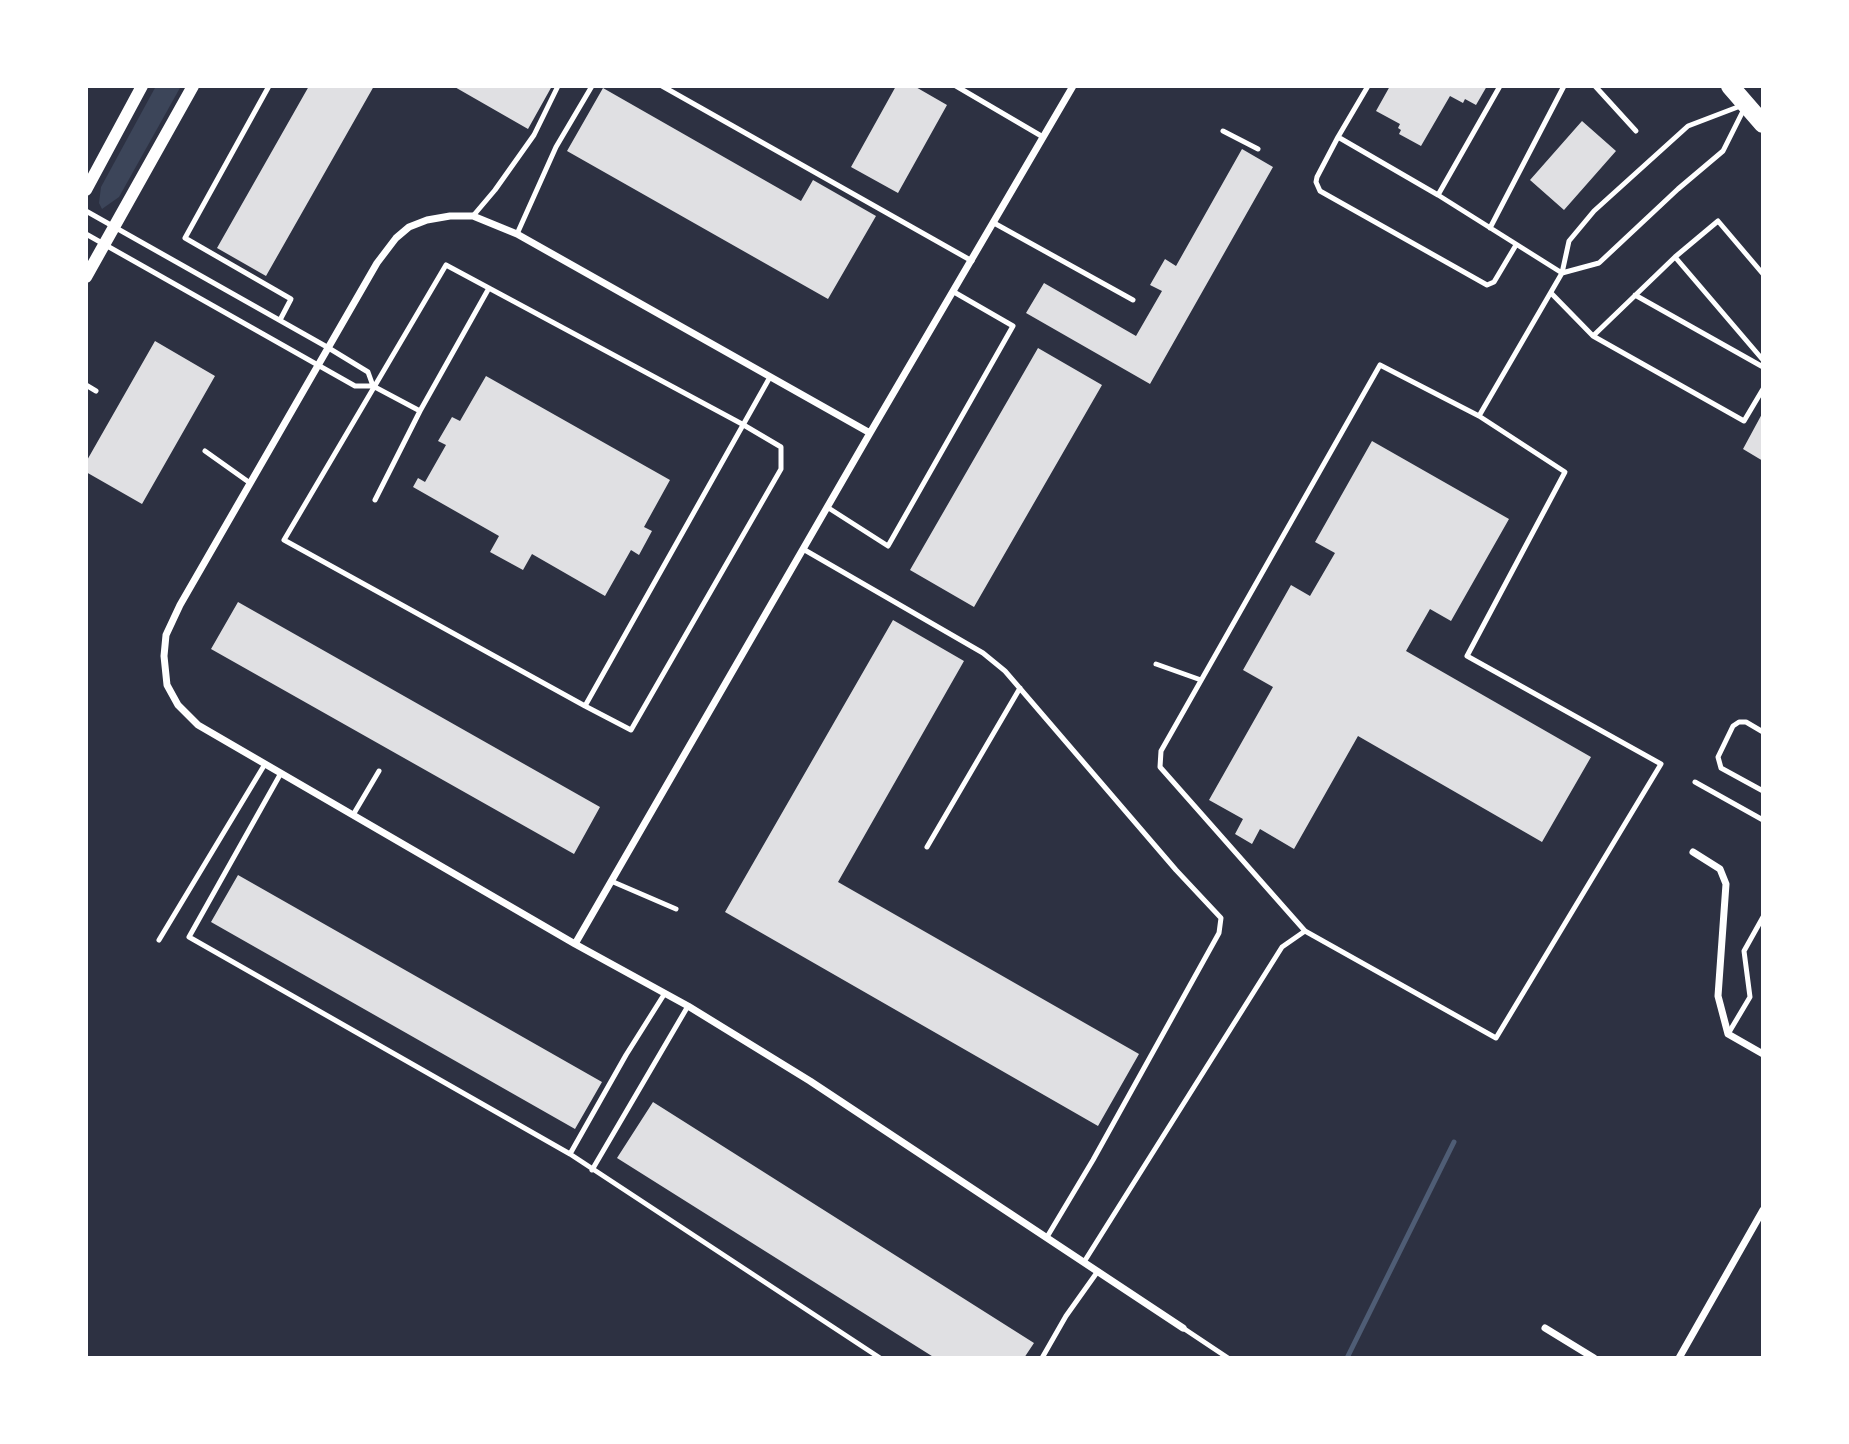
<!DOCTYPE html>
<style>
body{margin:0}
#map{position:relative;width:1849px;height:1444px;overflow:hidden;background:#2d3142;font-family:Manrope,sans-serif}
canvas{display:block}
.frame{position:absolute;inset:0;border:88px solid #fff;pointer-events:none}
</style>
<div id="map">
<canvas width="1849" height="1444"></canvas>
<div class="frame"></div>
</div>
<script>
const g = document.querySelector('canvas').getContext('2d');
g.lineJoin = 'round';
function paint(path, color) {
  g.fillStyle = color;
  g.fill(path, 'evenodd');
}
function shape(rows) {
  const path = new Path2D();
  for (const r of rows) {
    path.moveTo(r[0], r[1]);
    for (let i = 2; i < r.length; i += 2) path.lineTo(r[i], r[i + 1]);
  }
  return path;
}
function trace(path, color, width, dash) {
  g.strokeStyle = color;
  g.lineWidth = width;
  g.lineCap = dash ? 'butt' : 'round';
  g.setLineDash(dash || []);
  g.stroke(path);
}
paint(shape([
 [156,86,181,86,119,197,102,209,99,203,101,187]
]), '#3c4559');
trace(shape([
 [1347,1358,1454,1142]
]), '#4f5d75', 5);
paint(shape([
 [309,86,374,86,266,276,217,248],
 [453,86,552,86,528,129],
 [896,86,914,86,947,105,898,193,851,167],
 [1390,86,1487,86,1476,105,1465,99,1463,103,1450,96,1421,146,1399,134,1401,130,1398,128,1400,124,1376,111],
 [603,88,801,201,813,180,876,216,828,299,567,151],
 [1582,121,1616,151,1564,210,1530,180],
 [1242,149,1273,167,1150,384,1026,313,1044,283,1136,336,1162,291,1150,285,1165,259,1176,266],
 [155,341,215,376,142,504,86,472,86,462],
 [1038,348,1102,385,974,607,910,570],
 [486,376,670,480,644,527,652,531,639,555,631,550,605,596,532,554,523,570,490,552,499,536,413,487,418,478,425,482,446,445,438,441,452,417,460,421],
 [1763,412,1763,461,1743,449],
 [1372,441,1509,519,1451,621,1430,609,1406,651,1591,757,1542,842,1358,736,1294,849,1260,829,1252,844,1235,834,1243,819,1209,800,1273,687,1243,670,1291,585,1310,596,1335,553,1315,542],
 [238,602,600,807,574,854,211,649],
 [893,620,964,661,838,882,1139,1054,1098,1126,725,912],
 [238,875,602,1082,575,1129,211,922],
 [653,1102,1034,1343,1024,1358,935,1358,617,1158]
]), '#e0e0e3');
trace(shape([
 [269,86,185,238,291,299,280,320],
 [662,86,972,261],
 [956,86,1043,137],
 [1368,86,1338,137,1438,195],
 [1500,86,1438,195,1562,273,1599,263,1678,189,1723,151,1745,107],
 [1595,86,1636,131],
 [1223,131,1258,149],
 [1338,137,1317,177,1316,182,1320,191,1487,285,1494,282,1516,245],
 [86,211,327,347,368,372,373,386],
 [473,216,495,190,534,135,558,86],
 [994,223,1133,300],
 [1490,228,1564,86],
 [86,234,355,386,373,386,420,411],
 [517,234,556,147,592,86],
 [446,265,742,424,781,447,781,469,631,730,585,706,284,540,446,265],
 [1763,274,1718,221,1675,257,1763,360],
 [1551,293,1593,336,1744,421,1763,389],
 [1635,295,1763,367],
 [1593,336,1675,257],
 [1380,365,1479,416,1565,472,1467,656,1661,764,1496,1038,1305,931,1160,767,1161,751,1380,365],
 [86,385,96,391],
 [1479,416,1562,273,1569,241,1594,211,1688,126,1743,105],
 [205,451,250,483],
 [375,500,420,411,489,288],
 [827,507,888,546,1013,326,954,292],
 [803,549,983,653,1005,671,1176,870,1221,918,1219,933,1093,1160,1047,1237],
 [1156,664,1201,680],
 [585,706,770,377],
 [1763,732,1746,722,1739,722,1733,726,1718,757,1721,768,1763,791],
 [281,773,189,937,570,1154,880,1358],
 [1695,782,1763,820],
 [353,815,379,771],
 [927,847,1020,688],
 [611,881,676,909],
 [159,940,265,764],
 [1728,1034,1750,997,1744,951,1763,917],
 [570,1154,626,1055,665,993],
 [592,1170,688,1006],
 [1084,1262,1282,947,1305,931],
 [1183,1328,1228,1358],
 [1042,1358,1066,1316,1098,1271]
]), '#fff', 5);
trace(shape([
 [870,433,517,234,473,216,450,216,427,220,409,227,396,238,377,263,180,605,166,635,164,656,167,685,178,705,198,725,575,944,688,1006,810,1081,1183,1328],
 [1693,852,1720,869,1726,884,1718,996,1728,1034,1763,1054],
 [575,944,870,433,1073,86],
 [1545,1328,1594,1358],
 [1679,1358,1763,1210]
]), '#fff', 7);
trace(shape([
 [86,190,142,86],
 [86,277,193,86]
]), '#fff', 12);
trace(shape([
 [1730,86,1763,124]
]), '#fff', 18);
</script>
